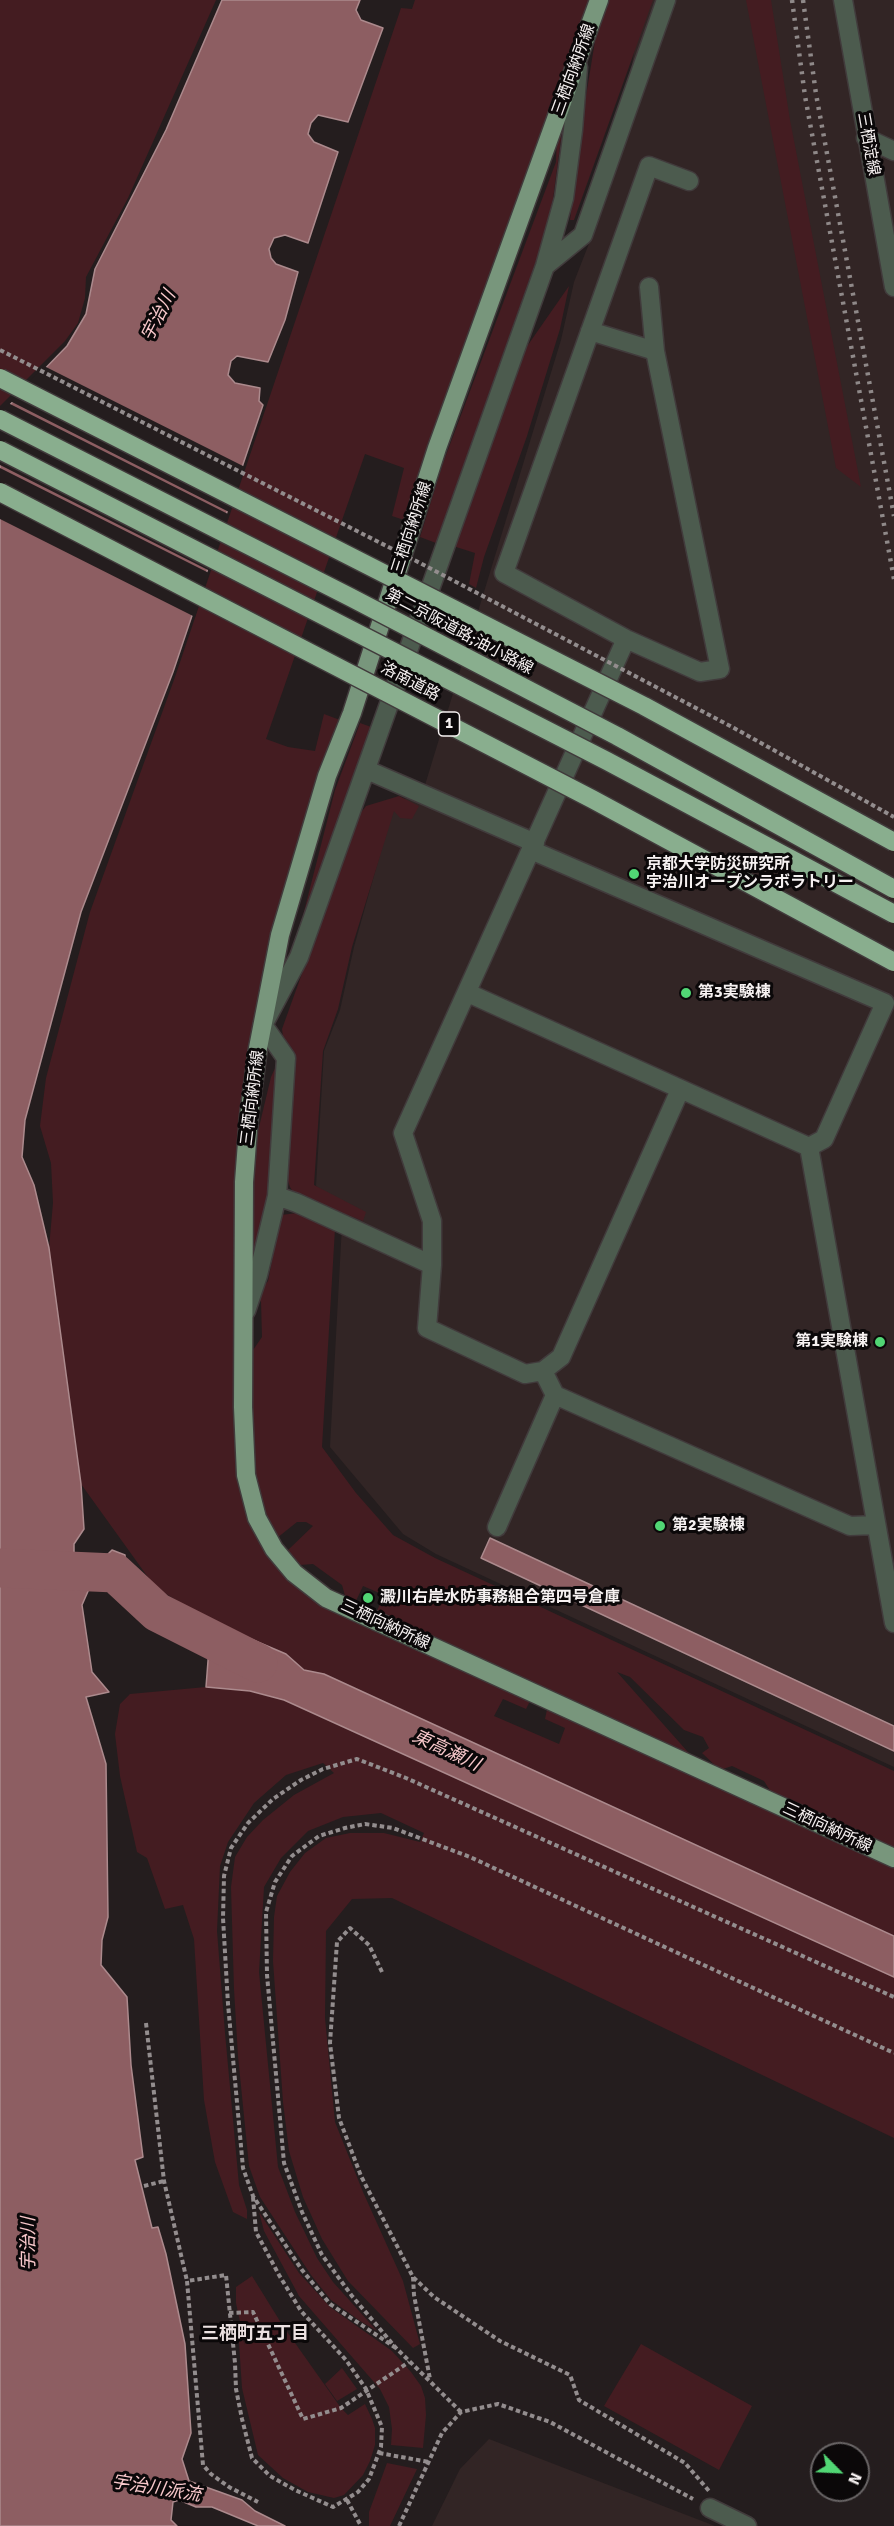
<!DOCTYPE html>
<meta charset="utf-8">
<style>
body{margin:0}
#map{position:relative;width:894px;height:2526px;overflow:hidden;background:#241d1e;font-family:Signika,sans-serif}
canvas{display:block}
.north{position:absolute;left:810px;top:2442px;width:60px;height:60px;box-sizing:border-box;background:#0b0809;border:2px solid #696566;border-radius:50%;rotate:114deg;font-size:16px;font-weight:700;line-height:24px;text-align:center;color:#f6f1f1}
.north::after{content:'';display:block;margin:auto;width:21px;height:27px;background:#51d674;clip-path:polygon(50% 0,100% 100%,50% 72%,0 100%)}
</style>
<div id="map">
<canvas width="894" height="2526"></canvas>
<div class="north">N</div>
</div>
<script>
const g = document.querySelector('canvas').getContext('2d');
g.lineJoin = 'round';
function paint(path, color) {
  g.fillStyle = color;
  g.fill(path, 'evenodd');
}
function shape(rows) {
  const path = new Path2D();
  for (const r of rows) {
    path.moveTo(r[0], r[1]);
    for (let i = 2; i < r.length; i += 2) path.lineTo(r[i], r[i + 1]);
  }
  return path;
}
function trace(path, color, width, dash) {
  g.strokeStyle = color;
  g.lineWidth = width;
  g.lineCap = dash ? 'butt' : 'round';
  g.setLineDash(dash || []);
  g.stroke(path);
}
function drawText(font, color, halo, rows, align = 'center') {
  g.font = font + ' Signika,"Noto Sans JP",sans-serif';
  g.lineWidth = 6;
  g.setLineDash([]);
  g.textBaseline = 'middle';
  g.strokeStyle = halo;
  g.fillStyle = color;
  for (const [text, x, y, turn = 0] of rows) {
    g.save();
    g.translate(x, y);
    g.rotate((+turn || 0) * Math.PI / 180);
    g.textAlign = isNaN(turn) ? turn : align;
    if (halo) g.strokeText(text, 0, 0);
    g.fillText(text, 0, 0);
    g.restore();
  }
}
paint(shape([
 [643,0,894,0,894,1767,436,1554,403,1534,330,1447,343,1206,316,1186,324,1051,340,1010,354,947,396,797,418,801,425,785,561,340,574,282,611,187],
 [489,2439,715,2526,432,2526,460,2469]
]), '#322525');
paint(shape([
 [0,0,216,0,128,198,86,277,85,298,78,323,65,341,0,406],
 [415,0,592,0,427,448,404,520,392,516,404,468,365,454,266,739,288,747,315,751,324,714,340,720,267,969,236,1407,280,1566,306,1594,352,1621,531,1699,526,1709,503,1699,494,1716,559,1744,565,1728,545,1719,548,1705,894,1865,894,1936,324,1674,304,1670,286,1654,211,1622,155,1587,81,1484,49,1248,53,1203,51,1163,40,1126,46,1078,90,912,175,677,401,8,412,9],
 [607,0,653,0,574,220,570,220,581,126,598,23],
 [746,0,771,0,790,120,861,487,836,468],
 [564,116,553,199,541,247,436,543,420,537,443,463,556,162,557,130],
 [569,286,560,329,527,436,484,557,476,588,469,584,475,553,453,546,496,421,514,381,521,355],
 [360,723,374,728,297,939,335,790],
 [399,796,419,806,412,819,400,818,394,811,352,947,338,1009,323,1051,314,1185,366,1212,363,1221,294,1194,290,1187,287,1178,295,1053,283,1036,282,1029,359,815,366,806],
 [276,1066,267,1201,249,1283,254,1148,271,1077],
 [297,1213,335,1229,322,1447,356,1493,393,1535,435,1558,894,1771,894,1849,771,1792,764,1781,732,1766,720,1770,702,1753,709,1748,703,1737,684,1730,630,1677,617,1672,695,1760,376,1613,384,1595,363,1586,355,1603,346,1599,342,1585,313,1564,300,1565,288,1550,313,1526,306,1522,297,1522,277,1538,269,1523,256,1480,252,1446,251,1353,262,1337,261,1302,256,1296,268,1281,281,1215],
 [206,1687,250,1691,284,1700,894,1977,894,2138,392,1898,352,1899,326,1931,325,2018,335,2122,363,2192,403,2281,420,2344,413,2348,348,2281,322,2239,303,2197,289,2151,283,2102,273,1961,274,1917,277,1896,290,1872,305,1853,326,1838,350,1833,384,1833,420,1842,424,1833,381,1813,343,1817,308,1831,281,1858,264,1887,259,1972,278,2167,295,2212,317,2258,333,2282,377,2331,360,2321,331,2300,311,2275,260,2197,249,2166,238,2056,234,1989,231,1887,235,1857,247,1837,263,1820,294,1795,334,1773,323,1763,286,1775,254,1803,228,1842,220,1866,217,1931,225,2033,239,2185,247,2210,247,2219,233,2212,215,2162,204,2100,194,1939,183,1905,165,1909,147,1858,137,1852,120,1776,115,1734,120,1704,130,1694],
 [259,2212,299,2273,330,2307,392,2351,411,2372,421,2386,425,2398,426,2415,423,2448,391,2445,392,2429,389,2407,380,2389,299,2296,264,2231],
 [252,2276,283,2326,341,2408,348,2415,365,2404,372,2419,375,2428,375,2445,370,2461,363,2475,344,2495,334,2498,308,2492,283,2478,258,2455,242,2388,238,2328,245,2345,236,2303,236,2287],
 [641,2344,752,2406,719,2470,604,2406],
 [342,2368,357,2389,337,2401,325,2384],
 [387,2463,417,2469,390,2526,369,2526,369,2512]
]), '#441c21');
const water = shape([
 [222,0,360,0,356,10,361,20,383,28,348,122,318,115,311,123,308,134,314,142,338,152,308,243,285,235,274,238,269,249,271,258,276,264,298,272,285,320,268,362,237,356,231,361,228,375,235,383,260,388,259,401,263,405,173,672,81,912,25,1120,22,1157,34,1185,49,1248,81,1484,84,1529,74,1544,74,1555,86,1555,90,1559,101,1561,112,1550,125,1555,126,1573,114,1587,89,1589,82,1605,92,1672,109,1692,86,1697,106,1764,108,1917,102,1940,101,1965,127,1997,131,2065,143,2157,135,2160,152,2228,158,2227,166,2254,185,2344,191,2433,182,2459,189,2481,242,2500,255,2511,285,2526,258,2526,212,2507,196,2507,179,2500,173,2502,171,2520,177,2526,0,2526,0,415,67,346,86,314,95,269,166,130,222,0],
 [490,1538,894,1726,894,1751,481,1558,490,1538],
 [211,1622,286,1654,304,1670,324,1674,894,1936,894,1977,284,1700,250,1691,206,1687,211,1622]
]);
paint(water, '#8d5e62');
trace(water, '#ac8a8d', 1.5);
paint(shape([
 [44,366,245,467,229,512,10,401],
 [8,403,228,514,210,571,0,465,0,411],
 [0,468,209,573,195,617,0,519]
]), '#241d1e');
trace(shape([
 [0,1568,115,1573,157,1612,258,1663]
]), '#8d5e62', 39);
const minor = shape([
 [843,0,894,287],
 [866,138,894,151],
 [545,266,583,235,666,0],
 [649,287,655,351,720,669,700,672,626,639,504,573,649,166,689,181],
 [590,331,655,351],
 [626,639,403,1133,432,1221,432,1265,427,1328,525,1374,543,1371,561,1357,680,1090],
 [367,770,535,843],
 [531,850,885,1003,824,1139,809,1147],
 [468,993,809,1147,894,1623],
 [277,1196,297,1203,432,1265],
 [246,1311,258,1275,277,1196,286,1058,263,1025,299,957,545,266,564,198,573,130,578,67],
 [543,1371,555,1395,850,1526,876,1525],
 [497,1527,555,1395],
 [710,2508,747,2526]
]);
const major = shape([
 [599,0,437,448,352,713,327,776,280,935,258,1048,249,1116,244,1182,243,1407,246,1475,257,1518,274,1549,294,1573,326,1598,894,1858]
]);
trace(minor, '#413b3c', 21);
trace(major, '#413b3c', 21);
trace(shape([
 [382,1972,369,1945,350,1928,337,1942,330,2043,339,2118,361,2176,413,2277,434,2297,500,2341,570,2375,579,2400,685,2463,709,2491],
 [146,2023,164,2181,187,2281],
 [144,2186,164,2181],
 [253,2197,256,2232,279,2275,301,2311,346,2360,366,2389,382,2427,381,2447,369,2479,358,2492,333,2507,295,2490,270,2476,252,2458,242,2419,236,2389,235,2363,226,2275,187,2281,203,2465,211,2474,229,2487,258,2502],
 [413,2277,414,2295,430,2379],
 [229,2313,253,2312,303,2419,341,2408,409,2362],
 [396,2348,330,2304,302,2270,253,2196,243,2168,228,2004,223,1918,224,1876,231,1848,248,1823,273,1799,301,1780,323,1769,357,1759,406,1778,894,1997],
 [461,2412,396,2348,352,2296,322,2255,302,2212,284,2163,267,1975,266,1912,275,1882,292,1856,319,1836,345,1828,365,1824,393,1828,470,1857,894,2053],
 [379,2453,429,2462],
 [347,2500,361,2526],
 [399,2526,442,2433,461,2412,498,2404,550,2422,693,2499]
]), '#938d8e', 4, [4.5, 3]);
trace(minor, '#4c5b4e', 18);
trace(major, '#78967c', 18);
trace(shape([
 [792,0,805,96,894,579],
 [803,0,816,94,894,516]
]), '#8f8989', 4.5, [3, 6]);
const highwayBridge = shape([
 [0,378,644,706,894,842],
 [0,419,350,597,617,736,894,889],
 [0,450,607,761,894,914],
 [0,492,592,799,894,962]
]);
trace(highwayBridge, '#413b3c', 21, []);
trace(shape([
 [0,350,420,563,734,728,894,817]
]), '#938d8e', 4, [4.5, 3]);
trace(highwayBridge, '#89ae8e', 18);
for (const [x, y, r, color] of [
 [634,874,6,"#51d674"],
 [686,993,6,"#51d674"],
 [880,1342,6,"#51d674"],
 [660,1526,6,"#51d674"],
 [368,1598,6,"#51d674"]
]) {
  const dot = new Path2D();
  dot.arc(x, y, r, 0, 2 * Math.PI);
  g.fillStyle = color;
  g.fill(dot);
  trace(dot, '#0b0809', 2);
}
for (const [x, y, w] of [
 [449,724,21]
]) {
  const box = new Path2D();
  box.roundRect(x - w / 2, y - 12, w, 24, 4.5);
  g.fillStyle = '#0b0809';
  g.fill(box);
  trace(box, '#f6f1f1', 1.5);
}
drawText('bold 15px', '#f6f1f1', null, [
 ["1",449,724]
]);
drawText('16px', '#f6f1f1', '#0b0809', [
 ["三栖向納所線",574,70,-70],
 ["三栖淀線",868,144,80],
 ["三栖向納所線",412,528,-72],
 ["第二京阪道路;油小路線",459,632,28],
 ["洛南道路",410,682,28],
 ["三栖向納所線",253,1098,-83],
 ["三栖向納所線",385,1625,25],
 ["三栖向納所線",827,1828,25]
]);
drawText('bold 16px', '#f6f1f1', '#0b0809', [
 ["京都大学防災研究所",646,865],
 ["宇治川オープンラボラトリー",646,883],
 ["第3実験棟",698,993],
 ["第1実験棟",868,1342,"right"],
 ["第2実験棟",672,1526],
 ["澱川右岸水防事務組合第四号倉庫",380,1598]
], 'left');
drawText('italic 18px', '#f8c8cb', '#0b0809', [
 ["宇治川",159,316,-63],
 ["東高瀬川",446,1751,25],
 ["宇治川",29,2244,-90],
 ["宇治川派流",156,2489,9]
]);
drawText('bold 18px', '#ebe1e1', '#0b0809', [
 ["三栖町五丁目",255,2334]
]);
</script>
